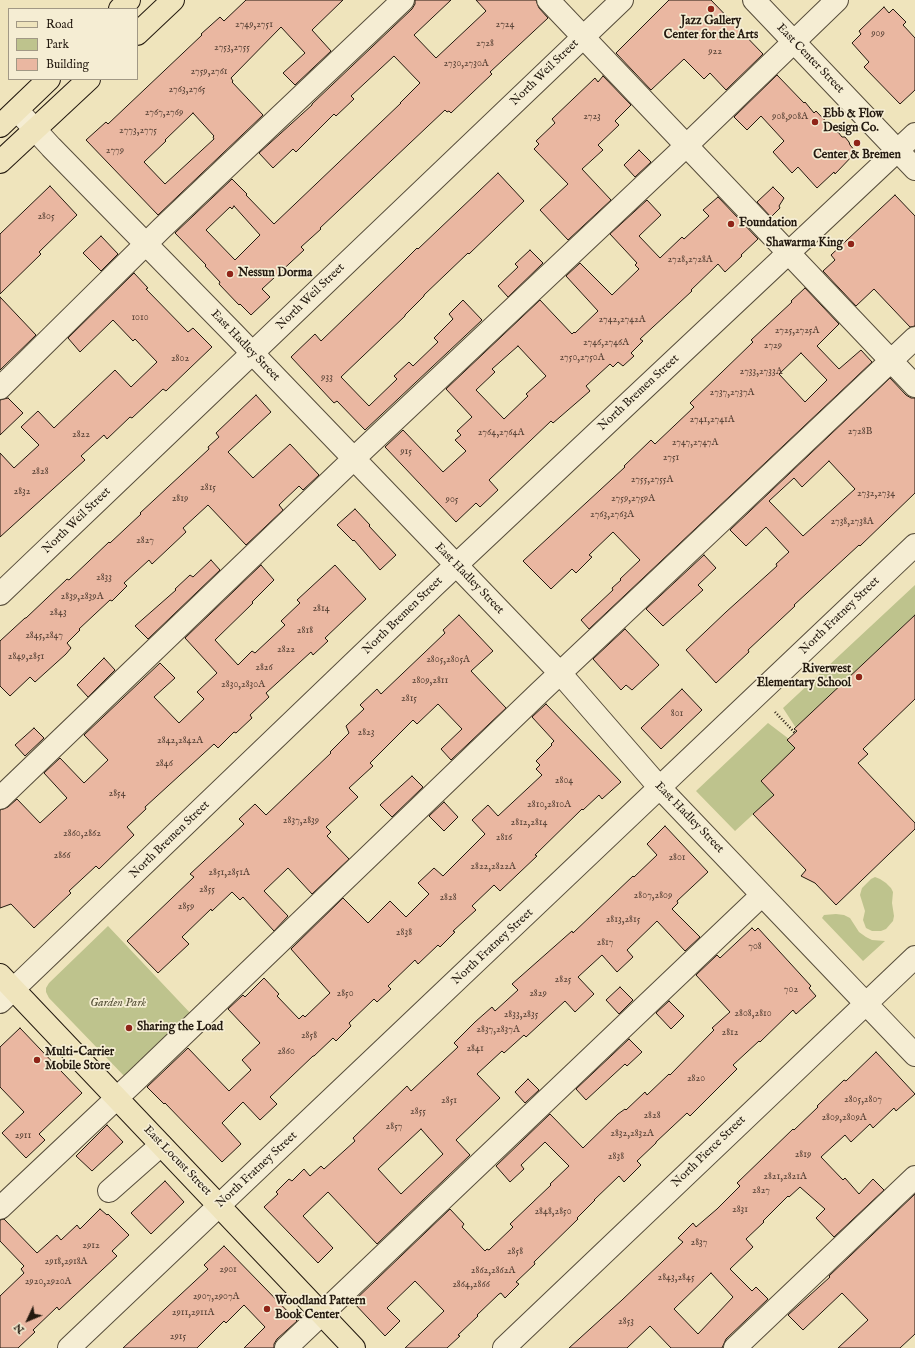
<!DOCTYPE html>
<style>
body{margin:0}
#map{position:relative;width:915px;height:1348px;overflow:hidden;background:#efe4bc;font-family:"IM FELL English",serif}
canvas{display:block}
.legend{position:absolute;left:8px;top:8px;width:130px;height:72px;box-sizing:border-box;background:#f5edd3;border:1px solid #a19885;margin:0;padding:5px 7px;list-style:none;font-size:12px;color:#23190f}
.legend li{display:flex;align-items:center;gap:8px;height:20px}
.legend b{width:20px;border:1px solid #a19885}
.north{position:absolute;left:8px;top:1300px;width:40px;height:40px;-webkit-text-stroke:3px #f5edd3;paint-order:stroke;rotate:226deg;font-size:11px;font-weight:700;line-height:16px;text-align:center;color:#23190f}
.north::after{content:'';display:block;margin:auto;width:14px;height:18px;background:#23190f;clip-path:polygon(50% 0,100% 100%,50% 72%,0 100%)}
</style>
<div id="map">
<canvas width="915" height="1348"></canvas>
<ul class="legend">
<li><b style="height:5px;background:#efe4bc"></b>Road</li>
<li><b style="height:11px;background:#bec38d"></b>Park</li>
<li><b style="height:11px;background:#eab7a1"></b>Building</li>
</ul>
<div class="north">N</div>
</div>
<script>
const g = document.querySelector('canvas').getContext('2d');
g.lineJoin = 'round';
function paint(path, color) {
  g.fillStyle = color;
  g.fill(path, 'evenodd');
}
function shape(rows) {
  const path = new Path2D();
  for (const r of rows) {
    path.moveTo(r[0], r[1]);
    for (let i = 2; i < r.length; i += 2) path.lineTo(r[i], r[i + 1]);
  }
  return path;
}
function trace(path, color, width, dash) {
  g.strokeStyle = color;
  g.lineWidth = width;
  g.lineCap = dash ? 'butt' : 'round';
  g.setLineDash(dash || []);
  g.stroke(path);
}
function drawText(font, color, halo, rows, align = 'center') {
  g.font = font + ' "IM FELL English",serif';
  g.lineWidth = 3.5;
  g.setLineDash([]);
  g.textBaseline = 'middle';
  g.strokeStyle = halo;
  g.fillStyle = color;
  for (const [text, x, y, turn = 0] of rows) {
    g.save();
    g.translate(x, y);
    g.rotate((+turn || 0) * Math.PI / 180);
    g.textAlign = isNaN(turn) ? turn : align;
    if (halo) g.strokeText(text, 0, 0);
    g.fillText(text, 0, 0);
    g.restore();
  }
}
paint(shape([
 [915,585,915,615,796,728,783,708],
 [768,723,789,739,788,740,796,749,761,781,774,795,735,831,696,791],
 [875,877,880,879,886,883,891,888,893,892,892,903,894,916,893,921,886,929,881,931,872,931,866,928,863,920,865,911,860,895,862,888,871,879],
 [836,914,844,915,850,918,859,932,866,937,872,940,885,941,863,961,822,918,824,915],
 [108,926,193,1016,127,1079,49,998,46,992,46,988,49,983]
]), '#bec38d');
const building = shape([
 [246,0,343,0,312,30,331,51,295,85,283,73,305,53,281,27,231,78,233,81,232,82,263,115,158,215,86,140,106,122,108,124,202,35,201,34,220,17,224,21,246,0],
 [193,113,214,136,213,137,214,139,165,184,144,162,166,141,165,140,193,113],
 [415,0,451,0,414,35,436,58,486,11,476,0,536,0,539,8,548,18,490,72,492,74,451,113,449,111,447,112,445,110,320,228,321,229,301,247,304,250,262,289,270,297,251,315,240,304,239,305,219,284,220,282,205,266,206,265,175,233,232,179,247,194,246,195,274,224,401,103,400,103,420,83,394,56,351,96,354,99,336,116,334,114,296,152,293,149,273,168,259,153,312,105,312,104,412,9,415,4,415,0],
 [234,206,260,235,235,260,206,230,230,207,232,209,234,206],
 [669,0,711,0,763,54,726,90,710,73,704,79,684,59,651,90,616,53,669,0],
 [884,7,889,13,893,9,906,22,903,25,915,38,915,90,900,104,864,67,869,62,852,43,861,34,859,31,884,7],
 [777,75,804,103,805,102,814,113,816,111,837,133,838,132,842,137,845,137,849,142,850,145,856,152,835,174,834,172,817,188,798,167,792,173,773,152,784,141,761,116,747,130,734,117,777,75],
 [603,76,631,105,615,121,619,125,598,145,603,150,582,169,611,200,568,240,540,210,568,184,534,149,539,144,536,141,555,123,552,119,595,78,598,82,603,76],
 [639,150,651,162,635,177,624,165,639,150],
 [498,173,524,201,469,254,468,253,424,295,424,296,405,315,405,316,341,377,369,406,397,379,394,376,409,362,413,366,438,342,434,338,453,319,449,314,463,300,482,320,365,430,337,401,334,403,291,357,315,334,321,341,402,263,417,248,418,249,498,173],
 [50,186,77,215,39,252,41,254,0,294,0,234,50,186],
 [773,187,784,198,779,206,780,208,771,217,757,202,773,187],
 [895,195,915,216,915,326,910,327,874,289,856,306,823,271,835,260,831,255,895,195],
 [718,197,758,239,741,255,742,256,725,272,718,264,691,290,692,291,640,339,643,341,631,353,634,356,623,366,618,362,613,367,610,364,586,386,590,391,553,423,551,421,489,480,498,490,480,507,476,503,456,522,385,447,403,430,443,472,466,451,455,440,461,435,457,431,472,417,446,389,540,300,572,334,574,332,575,333,598,311,566,276,580,263,612,295,639,269,635,265,637,263,610,234,647,200,661,215,639,236,660,258,682,237,684,239,709,216,703,210,718,197],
 [518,346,546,376,526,394,528,396,504,419,476,390,495,372,492,369,518,346],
 [101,236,118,254,101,271,83,253,101,236],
 [530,250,543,263,508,297,498,286,518,267,515,264,530,250],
 [134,273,148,288,146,289,188,332,193,328,212,347,166,391,163,389,132,418,130,417,107,439,104,435,81,456,85,460,0,537,0,453,14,468,39,445,21,427,38,411,54,428,115,370,131,387,157,362,135,339,133,341,113,320,80,352,68,338,134,273],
 [805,288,839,324,817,346,839,369,861,350,872,362,589,629,581,620,613,590,612,588,621,580,620,579,640,560,613,532,589,555,592,557,576,573,572,569,551,589,523,561,625,467,624,466,651,440,655,444,694,407,690,403,753,342,751,340,792,302,791,301,805,288],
 [801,353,827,380,805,402,779,374,801,353],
 [0,297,36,335,0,370,0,297],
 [890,378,906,395,911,398,915,398,915,493,860,546,859,545,794,605,795,606,748,650,749,652,716,683,686,650,726,612,777,566,776,564,789,552,766,527,746,546,730,530,890,378],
 [829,461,855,489,803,536,769,501,794,478,802,487,829,461],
 [256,395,271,412,228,452,253,478,290,444,319,475,303,490,299,486,279,505,283,510,246,545,208,505,183,528,186,532,152,564,149,560,124,583,127,586,112,601,110,600,79,629,80,630,67,643,71,648,66,654,35,682,30,677,10,696,0,686,0,641,25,618,26,618,67,579,69,580,109,542,110,543,141,514,140,513,209,449,208,447,219,437,216,433,256,395],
 [8,398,23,413,0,435,0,400,8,398],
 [355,509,370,525,369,526,396,555,380,570,354,540,353,541,337,525,355,509],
 [704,555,716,568,698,585,703,590,663,626,646,609,704,555],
 [211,560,220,570,148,639,135,626,176,590,175,589,190,575,193,577,211,560],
 [261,565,274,580,252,602,253,603,215,640,238,665,252,651,255,653,285,625,281,621,300,603,297,600,335,565,366,599,325,638,328,641,313,655,311,652,266,693,269,697,250,715,252,718,236,733,234,732,218,748,214,744,145,807,146,809,127,827,134,835,99,869,96,866,69,891,71,893,34,928,11,904,0,908,0,810,8,807,17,799,40,823,67,798,44,773,60,758,84,783,108,760,84,735,160,663,175,678,154,697,179,723,204,699,197,692,217,673,185,638,261,565],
 [459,615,493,651,471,671,506,708,451,760,441,749,462,729,438,704,417,724,413,720,370,763,373,766,349,788,358,797,326,827,331,832,327,836,349,859,312,894,288,868,264,891,288,916,274,931,243,897,240,900,232,892,212,911,211,909,182,937,189,944,158,973,127,941,194,877,190,874,244,824,239,819,255,804,266,815,331,753,330,752,349,733,346,726,364,709,360,705,377,689,381,694,445,633,443,630,459,615],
 [915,615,915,699,863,749,868,754,858,763,915,823,915,829,836,905,815,883,801,876,806,870,753,814,774,795,761,781,795,748,787,740,797,731,794,729,915,615],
 [625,629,659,665,632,690,626,685,621,690,593,659,625,629],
 [104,658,115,670,88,697,77,685,104,658],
 [682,689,702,710,661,749,641,728,682,689],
 [546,704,621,782,602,799,599,795,583,810,582,809,535,855,537,856,500,891,494,885,472,906,476,910,453,931,455,932,440,947,438,945,418,964,415,960,388,986,391,989,377,1002,374,999,349,1023,351,1026,336,1041,333,1038,314,1056,313,1056,270,1097,277,1104,260,1120,243,1102,222,1123,241,1144,222,1162,165,1103,164,1104,147,1087,188,1048,229,1091,251,1070,242,1060,260,1043,228,1009,243,995,245,997,264,978,279,994,277,996,299,1019,303,1015,305,1017,330,993,291,949,343,898,368,923,390,901,406,917,429,894,418,883,434,868,443,876,485,834,472,820,488,805,498,816,542,775,536,769,540,765,536,761,552,745,551,744,554,741,532,717,546,704],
 [34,728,44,738,25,756,15,745,34,728],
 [412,776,423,787,392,817,380,805,412,776],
 [444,802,458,817,444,831,429,816,444,802],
 [665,826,708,872,677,901,678,903,672,909,700,937,685,951,657,921,627,950,633,957,617,972,602,955,578,977,594,994,575,1012,565,1001,526,1037,524,1035,504,1053,502,1051,477,1074,500,1098,456,1140,470,1155,377,1244,328,1192,303,1216,333,1248,318,1263,264,1207,278,1194,276,1192,289,1179,292,1181,304,1169,310,1176,321,1166,324,1169,355,1141,353,1138,407,1086,411,1091,458,1047,454,1043,475,1022,492,1007,495,1011,518,990,512,984,572,931,573,933,633,876,634,877,657,855,647,844,665,826],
 [421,1129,443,1154,401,1194,378,1169,421,1129],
 [752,928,755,931,758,928,811,986,809,988,816,996,796,1014,793,1010,760,1042,759,1041,733,1065,737,1069,690,1116,687,1113,656,1142,656,1143,637,1161,641,1165,624,1182,619,1176,594,1200,595,1200,577,1218,578,1219,534,1262,535,1264,516,1282,519,1284,505,1298,501,1293,499,1294,477,1315,478,1316,458,1335,460,1336,447,1348,405,1348,444,1311,415,1281,387,1308,400,1321,385,1336,353,1302,450,1209,464,1224,462,1227,485,1251,487,1249,489,1250,513,1227,510,1224,551,1185,550,1184,569,1166,545,1142,521,1165,524,1169,510,1182,496,1166,550,1114,583,1148,618,1114,625,1109,626,1110,645,1092,647,1095,669,1074,670,1075,714,1030,712,1028,730,1012,696,975,717,955,720,958,752,928],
 [620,987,633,1000,619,1014,606,1000,620,987],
 [669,1001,684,1016,671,1029,656,1013,669,1001],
 [20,1028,82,1093,39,1134,45,1140,26,1158,2,1133,24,1112,0,1087,0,1047,20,1028],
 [629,1039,642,1052,627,1066,625,1064,586,1100,576,1089,629,1039],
 [876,1052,915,1094,896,1111,894,1108,873,1128,870,1124,851,1142,845,1135,821,1157,843,1180,845,1178,859,1194,873,1179,884,1190,834,1237,816,1218,825,1209,800,1187,789,1197,788,1196,763,1221,764,1222,746,1239,753,1247,730,1269,752,1291,756,1287,768,1299,726,1339,722,1348,671,1348,650,1326,627,1348,569,1348,622,1300,683,1242,678,1238,693,1223,696,1227,717,1209,740,1186,737,1183,793,1129,794,1130,818,1107,817,1106,844,1080,846,1081,876,1052],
 [711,1273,733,1297,698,1334,674,1309,711,1273],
 [528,1079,539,1090,525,1103,515,1092,528,1079],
 [107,1125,123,1142,92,1171,76,1156,107,1125],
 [165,1181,184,1202,151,1234,131,1213,165,1181],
 [915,1194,915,1334,900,1348,838,1348,868,1320,842,1293,803,1330,788,1315,830,1277,829,1276,915,1194],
 [100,1209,107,1215,108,1214,129,1235,112,1251,117,1256,59,1310,57,1307,33,1330,35,1332,18,1348,0,1348,0,1296,24,1273,21,1269,24,1266,0,1241,0,1220,4,1219,37,1253,57,1235,61,1240,77,1225,80,1229,100,1209],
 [224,1246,297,1321,277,1339,274,1344,274,1348,244,1348,265,1327,244,1305,226,1323,224,1321,197,1348,123,1348,208,1269,204,1265,224,1246]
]);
paint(building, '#eab7a1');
trace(building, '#23190f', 1);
const minor = shape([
 [548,0,915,386],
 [754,0,915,169],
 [17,110,51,147,235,335,560,673,660,788,915,1055],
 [0,388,162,228,403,0],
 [0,594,622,0],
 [0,798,365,448,686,146,837,0],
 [0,1002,436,584,915,134],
 [109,1191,161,1145],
 [0,1208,135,1081,540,692,915,338],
 [69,1348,915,545],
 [286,1348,762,895],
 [504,1348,915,957],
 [735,1348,915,1177]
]);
const major = shape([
 [120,9,129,0],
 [137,34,173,0],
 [0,126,49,79],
 [0,162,89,79],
 [0,975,354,1348]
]);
trace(minor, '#564c3a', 24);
trace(major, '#23190f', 24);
trace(shape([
 [775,712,795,733]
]), '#23190f', 2.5, [1, 2]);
trace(minor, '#f5edd3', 22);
trace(major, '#efe4bc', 22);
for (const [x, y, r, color] of [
 [711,9,4,"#8f2418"],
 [815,122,4,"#8f2418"],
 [857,143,4,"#8f2418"],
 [731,224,4,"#8f2418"],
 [851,244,4,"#8f2418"],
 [230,274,4,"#8f2418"],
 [859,677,4,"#8f2418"],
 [129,1028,4,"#8f2418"],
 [37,1060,4,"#8f2418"],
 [267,1309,4,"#8f2418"]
]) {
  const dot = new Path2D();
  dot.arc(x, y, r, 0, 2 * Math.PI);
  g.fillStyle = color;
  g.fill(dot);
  trace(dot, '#f5edd3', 1.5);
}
drawText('10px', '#554034', null, [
 ["2749,2751",254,25],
 ["2724",505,25],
 ["909",878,34],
 ["2728",485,44],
 ["2753,2755",232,48],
 ["922",715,52],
 ["2730,2730A",466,64],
 ["2759,2761",209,72],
 ["2763,2765",187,90],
 ["2767,2769",164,113],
 ["2723",592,117],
 ["908,908A",790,117],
 ["2773,2775",138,131],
 ["2779",115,151],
 ["2805",46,217],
 ["2728,2728A",690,260],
 ["1010",140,318],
 ["2742,2742A",622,320],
 ["2725,2725A",797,331],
 ["2746,2746A",606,343],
 ["2729",773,346],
 ["2750,2750A",582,358],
 ["2802",180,359],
 ["2733,2733A",761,372],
 ["933",327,378],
 ["2737,2737A",732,393],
 ["2741,2741A",712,420],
 ["2728B",860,432],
 ["2764,2764A",501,433],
 ["2822",81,435],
 ["2747,2747A",695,443],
 ["915",406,452],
 ["2751",671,458],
 ["2828",40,472],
 ["2755,2755A",652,480],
 ["2815",208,488],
 ["2832",22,492],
 ["2732,2734",876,494],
 ["2819",180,499],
 ["2759,2759A",633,499],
 ["905",452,500],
 ["2763,2763A",612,515],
 ["2738,2738A",852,522],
 ["2827",145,541],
 ["2833",104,578],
 ["2839,2839A",82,597],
 ["2814",321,609],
 ["2843",58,613],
 ["2818",305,631],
 ["2845,2847",44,636],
 ["2822",286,650],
 ["2849,2851",26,657],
 ["2805,2805A",448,660],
 ["2826",264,668],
 ["2809,2811",430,681],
 ["2830,2830A",243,685],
 ["2815",409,699],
 ["801",677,714],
 ["2823",366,733],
 ["2842,2842A",180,741],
 ["2846",164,764],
 ["2804",564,781],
 ["2854",117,794],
 ["2810,2810A",549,805],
 ["2837,2839",301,821],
 ["2812,2814",529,823],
 ["2860,2862",82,834],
 ["2816",504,838],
 ["2866",62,856],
 ["2801",677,858],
 ["2822,2822A",493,867],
 ["2851,2851A",229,873],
 ["2855",207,890],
 ["2807,2809",653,896],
 ["2828",448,898],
 ["2859",186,907],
 ["2813,2815",623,920],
 ["2838",404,933],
 ["2817",605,943],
 ["708",755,947],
 ["2825",563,980],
 ["702",791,990],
 ["2850",345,994],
 ["2829",538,994],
 ["2808,2810",753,1014],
 ["2833,2835",521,1015],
 ["2837,2837A",498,1030],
 ["2812",730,1033],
 ["2858",309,1036],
 ["2841",475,1049],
 ["2860",286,1052],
 ["2820",696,1079],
 ["2805,2807",863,1100],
 ["2851",449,1101],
 ["2855",418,1112],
 ["2828",652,1116],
 ["2809,2809A",844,1118],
 ["2857",394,1127],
 ["2832,2832A",632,1134],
 ["2911",23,1136],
 ["2819",803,1155],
 ["2838",616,1157],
 ["2821,2821A",785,1177],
 ["2827",761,1191],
 ["2831",740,1210],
 ["2848,2850",553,1212],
 ["2837",699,1243],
 ["2912",91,1246],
 ["2858",515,1252],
 ["2918,2918A",66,1262],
 ["2901",228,1270],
 ["2862,2862A",493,1271],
 ["2843,2845",676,1278],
 ["2920,2920A",48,1282],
 ["2864,2866",471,1285],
 ["2907,2907A",216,1297],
 ["2911,2911A",193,1313],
 ["2853",626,1322],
 ["2915",178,1337]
]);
drawText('bold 12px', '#23190f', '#f5edd3', [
 ["Jazz Gallery",711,22,"center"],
 ["Center for the Arts",711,36,"center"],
 ["Ebb & Flow",823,115],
 ["Design Co.",823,129],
 ["Center & Bremen",857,156,"center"],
 ["Foundation",739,224],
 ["Shawarma King",843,244,"right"],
 ["Nessun Dorma",238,274],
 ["Riverwest",851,670,"right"],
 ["Elementary School",851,684,"right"],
 ["Sharing the Load",137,1028],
 ["Multi-Carrier",45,1053],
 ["Mobile Store",45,1067],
 ["Woodland Pattern",275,1302],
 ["Book Center",275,1316]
], 'left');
drawText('12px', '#23190f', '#f5edd3', [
 ["East Center Street",810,59,46],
 ["North Weil Street",545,73,-44],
 ["North Weil Street",311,297,-44],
 ["East Hadley Street",245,346,46],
 ["North Bremen Street",639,393,-43],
 ["North Weil Street",77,521,-44],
 ["East Hadley Street",469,579,46],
 ["North Bremen Street",403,616,-44],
 ["North Fratney Street",840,616,-44],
 ["East Hadley Street",689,818,46],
 ["North Bremen Street",170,840,-44],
 ["North Fratney Street",493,947,-43],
 ["North Pierce Street",709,1152,-44],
 ["East Locust Street",177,1161,46],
 ["North Fratney Street",257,1170,-43]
]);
drawText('italic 12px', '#59543b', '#f5edd3', [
 ["Garden Park",118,1004]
]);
</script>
